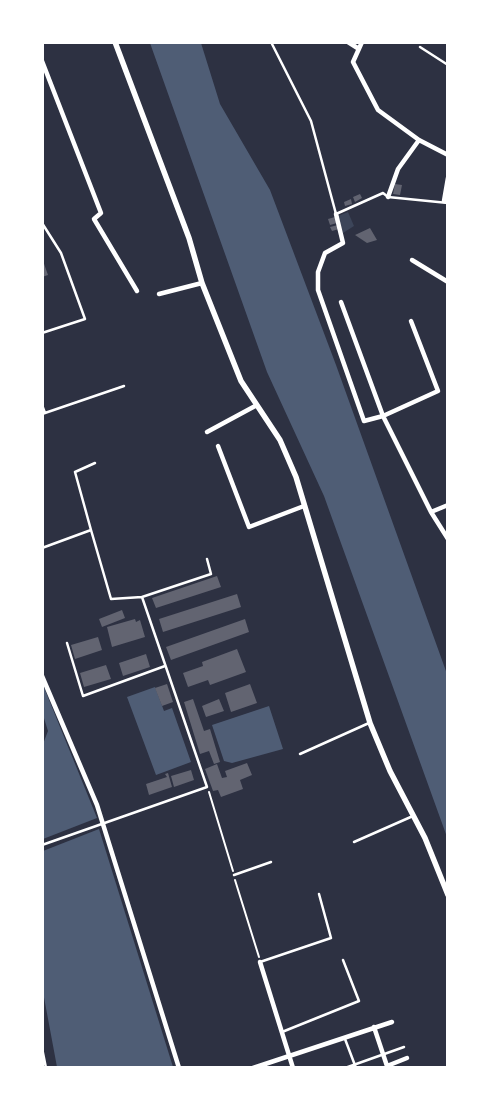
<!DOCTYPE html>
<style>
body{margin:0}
#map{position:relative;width:490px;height:1110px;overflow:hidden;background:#2d3142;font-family:Cabin,sans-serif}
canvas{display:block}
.frame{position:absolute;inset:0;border:44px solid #fff;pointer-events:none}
</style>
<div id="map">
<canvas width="490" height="1110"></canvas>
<div class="frame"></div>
</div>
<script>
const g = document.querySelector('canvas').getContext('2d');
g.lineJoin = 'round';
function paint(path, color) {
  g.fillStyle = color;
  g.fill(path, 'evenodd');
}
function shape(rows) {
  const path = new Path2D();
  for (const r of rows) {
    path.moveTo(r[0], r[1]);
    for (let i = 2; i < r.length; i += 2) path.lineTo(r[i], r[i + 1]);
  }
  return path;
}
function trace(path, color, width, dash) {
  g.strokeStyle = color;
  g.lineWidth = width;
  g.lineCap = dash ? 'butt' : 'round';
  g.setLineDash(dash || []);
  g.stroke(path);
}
paint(shape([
 [348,212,354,226,343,233,338,216]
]), '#3c4559');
paint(shape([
 [150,43,201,43,220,104,270,190,336,365,447,674,447,837,324,496,267,372],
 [43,685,97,818,43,839,43,744,48,731,43,715],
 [155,687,164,711,172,708,191,762,156,775,127,697],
 [269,706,283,749,232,763,224,761,212,725],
 [99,829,173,1067,57,1067,43,992,43,851]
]), '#4f5d75');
paint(shape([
 [395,184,402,185,400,195,393,194],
 [360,194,362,198,355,202,353,197],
 [351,199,352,204,345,206,344,202],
 [335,217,337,223,330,225,328,219],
 [338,225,339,229,332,231,330,227],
 [370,228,377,240,367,243,355,235],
 [42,258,48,275,42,277],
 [217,576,221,587,156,608,152,598],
 [237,594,241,607,163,632,159,619],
 [122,610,125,618,102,627,99,619],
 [135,619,136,622,140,620,145,637,112,647,107,627],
 [245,619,249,632,171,660,166,647],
 [98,637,102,650,75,659,71,645],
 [237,649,246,672,210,685,208,680,188,687,183,673,203,666,202,662],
 [146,654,150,667,123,676,119,663],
 [106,665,111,679,84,687,80,673],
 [167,684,173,702,162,706,155,688],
 [250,684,257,703,231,712,225,693],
 [193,699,204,731,210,729,220,762,214,764,209,751,200,754,184,702],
 [219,699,224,711,206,717,202,706],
 [247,763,252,775,240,780,243,789,221,797,218,790,213,791,205,769,217,764,222,778,227,777,225,771],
 [191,770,194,780,174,787,171,776],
 [168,773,172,787,149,795,146,784,167,777,165,774]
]), '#626471');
trace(shape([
 [209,792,233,871],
 [235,880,259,957]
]), '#fff', 2);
trace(shape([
 [271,42,311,121,336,214,383,193,388,197,448,203],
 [420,47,448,65],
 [42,223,61,253,85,319,42,333],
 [42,405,45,413],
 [42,414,124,386],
 [91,530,111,599,142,597,211,574,207,559],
 [42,548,91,530,75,472,95,463],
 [67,643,83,696,165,666],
 [300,754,369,723],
 [354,842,413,816],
 [42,845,207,787,142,597],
 [234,875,271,862],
 [260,962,331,938,319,894],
 [282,1032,359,1001,343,960],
 [345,1039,356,1068],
 [42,1048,46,1068],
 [345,1068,404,1047]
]), '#fff', 2.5);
trace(shape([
 [348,42,359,49],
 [362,42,353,62,378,110,419,140,448,155],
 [42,61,101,213,94,219,137,291],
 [388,197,398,169,419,140],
 [444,201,448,178],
 [336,214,343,243,325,253,318,272,318,290,364,421,383,416,438,391,411,321],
 [412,260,448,282],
 [159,294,202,283],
 [341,302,383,416,431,512,448,539],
 [207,432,257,405],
 [218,446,249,527,304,506],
 [431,512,448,505],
 [42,676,97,805,179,1068],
 [260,962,293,1068],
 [374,1027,387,1066,407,1058],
 [253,1068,392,1022]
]), '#fff', 4.5);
trace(shape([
 [115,42,189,238,202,283,241,381,280,440,296,477,370,723,390,771,425,838,448,895]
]), '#fff', 5.5);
</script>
